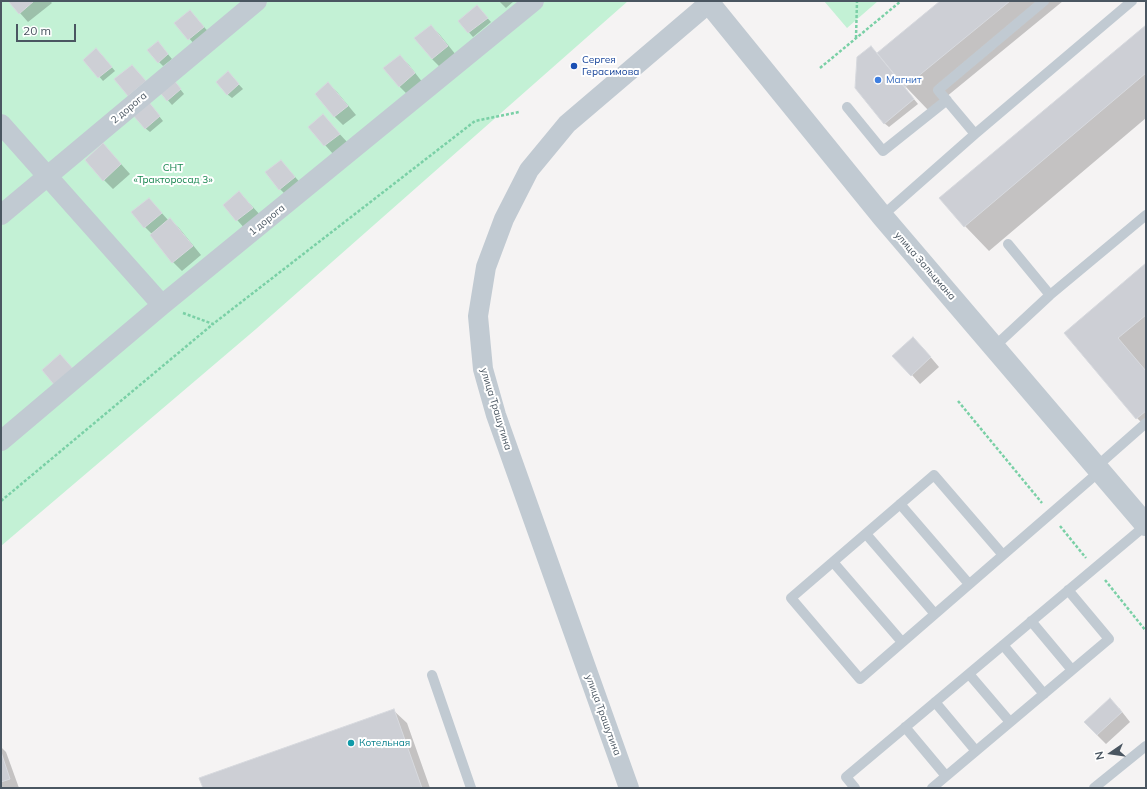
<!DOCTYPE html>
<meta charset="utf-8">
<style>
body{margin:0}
#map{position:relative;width:1147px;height:789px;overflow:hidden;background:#f5f3f3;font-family:Mulish,sans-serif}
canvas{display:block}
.frame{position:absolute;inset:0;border:2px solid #4a5661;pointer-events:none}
.north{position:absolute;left:1091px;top:733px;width:40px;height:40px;-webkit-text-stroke:3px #fff;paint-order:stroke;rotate:257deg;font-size:11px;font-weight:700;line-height:16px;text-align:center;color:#4a5661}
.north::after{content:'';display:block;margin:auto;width:14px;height:18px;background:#4a5661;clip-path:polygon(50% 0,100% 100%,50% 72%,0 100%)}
.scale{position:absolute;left:16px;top:24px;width:60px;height:18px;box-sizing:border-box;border:2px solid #4a5661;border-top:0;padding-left:5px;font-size:12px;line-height:14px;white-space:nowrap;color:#4a5661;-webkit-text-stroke:3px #fff;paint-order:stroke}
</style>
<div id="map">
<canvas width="1147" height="789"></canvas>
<div class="frame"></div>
<div class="north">N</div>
<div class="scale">20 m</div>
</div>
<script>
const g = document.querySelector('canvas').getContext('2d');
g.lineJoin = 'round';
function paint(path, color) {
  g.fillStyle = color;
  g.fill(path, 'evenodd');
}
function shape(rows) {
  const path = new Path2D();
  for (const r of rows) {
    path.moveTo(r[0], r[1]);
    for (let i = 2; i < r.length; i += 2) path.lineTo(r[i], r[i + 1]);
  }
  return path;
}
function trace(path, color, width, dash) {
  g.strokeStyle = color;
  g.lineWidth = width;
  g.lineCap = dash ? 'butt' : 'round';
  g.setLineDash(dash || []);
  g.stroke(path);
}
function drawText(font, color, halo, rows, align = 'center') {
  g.font = font + ' Mulish,sans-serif';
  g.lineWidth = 4;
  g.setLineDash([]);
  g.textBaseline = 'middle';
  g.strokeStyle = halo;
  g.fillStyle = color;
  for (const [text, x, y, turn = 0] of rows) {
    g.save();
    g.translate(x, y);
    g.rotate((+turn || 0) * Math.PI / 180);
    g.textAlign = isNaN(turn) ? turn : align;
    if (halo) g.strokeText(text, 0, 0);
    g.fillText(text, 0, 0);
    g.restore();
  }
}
paint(shape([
 [1,1,628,1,256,329,1,546],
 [824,1,878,1,847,28]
]), '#c3f1d5');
paint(shape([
 [12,1,50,1,52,3,28,22,20,13],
 [499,1,514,1,506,8],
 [942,1,1063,1,929,111,906,87,905,88,918,104,889,127,884,123,877,54],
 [190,11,212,36,198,48,175,23],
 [481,11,491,22,473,37,459,21],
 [431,26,440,35,456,55,441,68,432,59],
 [1146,26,1146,118,989,251,965,226,940,198],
 [162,47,172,59,163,66,159,62],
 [101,54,115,71,103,81,85,60],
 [400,56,409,65,423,83,408,95,399,86],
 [232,77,243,89,232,98,227,94],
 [328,83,337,92,356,115,343,125,334,116],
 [177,85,184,94,172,105,160,91],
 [152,107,163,121,150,132,145,128],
 [323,116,348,143,334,155,309,127],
 [112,154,130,174,113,189,104,180],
 [280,161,289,170,303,186,289,198,280,189],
 [239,192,262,217,246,230,224,205],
 [149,199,169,221,170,220,179,228,201,255,182,271,173,262,151,235,152,234,145,227],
 [1146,264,1146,427,1137,418,1065,333],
 [922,347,939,367,920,384,912,375],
 [1119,708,1130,722,1106,744,1097,735],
 [393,710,407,723,430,788,204,788],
 [1,747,6,752,19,788,1,788]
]), '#0003');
const building = shape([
 [11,1,34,1,19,14,9,2,11,1],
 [940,1,1010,1,905,87,877,53,940,1],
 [477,5,488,18,468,33,458,21,477,5],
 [190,10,204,27,188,40,174,23,190,10],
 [431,25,448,46,432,59,414,38,431,25],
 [1146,25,1146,73,964,227,939,198,1146,25],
 [158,41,168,54,158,63,147,50,158,41],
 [871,46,914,99,884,124,855,88,857,57,871,46],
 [96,48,112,67,98,78,83,60,96,48],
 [400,55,415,73,399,87,383,68,400,55],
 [132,65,146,81,128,96,114,79,132,65],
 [228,71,239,84,227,95,216,82,228,71],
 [173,79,181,89,167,101,159,91,173,79],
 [328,82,348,106,334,117,315,94,328,82],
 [148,101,160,116,145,129,132,114,148,101],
 [323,114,340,134,324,146,308,127,323,114],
 [103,143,121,164,103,181,85,160,103,143],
 [281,160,295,177,279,190,265,172,281,160],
 [239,191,253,208,236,221,223,205,239,191],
 [149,198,162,213,144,228,131,212,149,198],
 [170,218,193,246,172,263,150,235,170,218],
 [1146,263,1146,315,1118,338,1146,371,1146,411,1136,419,1064,333,1146,263],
 [913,337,931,357,911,376,892,356,913,337],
 [60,354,75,371,56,387,42,370,60,354],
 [1110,698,1122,712,1097,735,1084,722,1110,698],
 [394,709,422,788,203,788,199,778,394,709],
 [1,752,10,779,1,782,1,752]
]);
paint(building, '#cdcfd5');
trace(building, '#d7d9de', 1);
trace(shape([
 [856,38,857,1],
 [820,68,901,1],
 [183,313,213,324,475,121,519,112],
 [958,401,1042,503],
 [1,501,213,324],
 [1060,526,1086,558],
 [1105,580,1146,631]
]), '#7ad0a6', 2.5, [3, 2]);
trace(shape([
 [847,107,883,151,947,100],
 [975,134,938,90,1044,1],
 [882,216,975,134,1132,1],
 [1008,244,1050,295],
 [994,347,1050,295,1146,215],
 [1096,467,1146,423],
 [900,504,969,584],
 [866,534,935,614],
 [1003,555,934,475,791,598,860,679,1100,471],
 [833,562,902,642],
 [1031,621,1072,670],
 [1003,645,1044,694],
 [969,674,1010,722],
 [432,675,471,788],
 [935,702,976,751],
 [905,727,946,776],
 [855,788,846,777,1146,525],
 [932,788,1109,639,1068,590],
 [1094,788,1146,746]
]), '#c1cad2', 10);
trace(shape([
 [1,124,162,305],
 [1,215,257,1],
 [1,441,162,305,534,1],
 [629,788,496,415,483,369,478,316,486,267,504,219,529,170,567,124,709,3]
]), '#c1cad2', 20);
trace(shape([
 [711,1,709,3,882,216,1146,525]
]), '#c1cad2', 22);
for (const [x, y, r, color] of [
 [574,66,4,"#1a4fb4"],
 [878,80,4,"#3f7fe0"],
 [351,743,4,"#0f9aa8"]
]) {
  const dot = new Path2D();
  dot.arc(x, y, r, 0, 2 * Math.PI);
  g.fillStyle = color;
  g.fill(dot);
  trace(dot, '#fff', 1.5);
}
drawText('10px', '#164399', '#fff', [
 ["Сергея",582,60],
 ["Герасимова",582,72]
], 'left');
drawText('10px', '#366cbe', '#fff', [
 ["Магнит",886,80]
], 'left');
drawText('10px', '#4a5661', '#fff', [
 ["2 дорога",129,108,-40],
 ["1 дорога",267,220,-39],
 ["улица Зальцмана",925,266,49],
 ["улица Трашутина",496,409,73],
 ["улица Трашутина",603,715,70]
]);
drawText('10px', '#17864f', '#fff', [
 ["СНТ",173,168],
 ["«Тракторосад 3»",173,180]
]);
drawText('10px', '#0d838f', '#fff', [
 ["Котельная",359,743]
], 'left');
</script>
